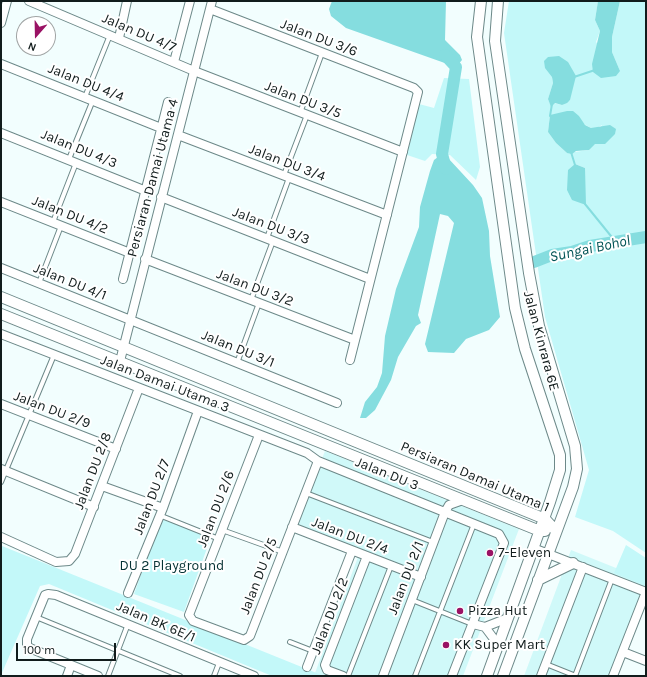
<!DOCTYPE html>
<style>
body{margin:0}
#map{position:relative;width:647px;height:677px;overflow:hidden;background:#f2fefe;font-family:Karla,sans-serif}
canvas{display:block}
.frame{position:absolute;inset:0;border:2px solid #111c1c;pointer-events:none}
.north{position:absolute;left:16px;top:16px;width:40px;height:40px;box-sizing:border-box;background:#fff;border:1px solid #a0a4a4;border-radius:50%;rotate:200deg;font-size:11px;font-weight:700;line-height:16px;text-align:center;color:#111c1c}
.north::after{content:'';display:block;margin:auto;width:14px;height:18px;background:#9a1264;clip-path:polygon(50% 0,100% 100%,50% 72%,0 100%)}
.scale{position:absolute;left:16px;top:643px;width:100px;height:18px;box-sizing:border-box;border:2px solid #111c1c;border-top:0;padding-left:5px;font-size:12px;line-height:14px;white-space:nowrap;color:#111c1c;-webkit-text-stroke:3px #fff;paint-order:stroke}
</style>
<div id="map">
<canvas width="647" height="677"></canvas>
<div class="frame"></div>
<div class="north">N</div>
<div class="scale">100 m</div>
</div>
<script>
const g = document.querySelector('canvas').getContext('2d');
g.lineJoin = 'round';
function paint(path, color) {
  g.fillStyle = color;
  g.fill(path, 'evenodd');
}
function shape(rows) {
  const path = new Path2D();
  for (const r of rows) {
    path.moveTo(r[0], r[1]);
    for (let i = 2; i < r.length; i += 2) path.lineTo(r[i], r[i + 1]);
  }
  return path;
}
function trace(path, color, width, dash) {
  g.strokeStyle = color;
  g.lineWidth = width;
  g.lineCap = dash ? 'butt' : 'round';
  g.setLineDash(dash || []);
  g.stroke(path);
}
function drawText(font, color, halo, rows, align = 'center') {
  g.font = font + ' Karla,sans-serif';
  g.lineWidth = 4;
  g.setLineDash([]);
  g.textBaseline = 'middle';
  g.strokeStyle = halo;
  g.fillStyle = color;
  for (const [text, x, y, turn = 0] of rows) {
    g.save();
    g.translate(x, y);
    g.rotate((+turn || 0) * Math.PI / 180);
    g.textAlign = isNaN(turn) ? turn : align;
    if (halo) g.strokeText(text, 0, 0);
    g.fillText(text, 0, 0);
    g.restore();
  }
}
paint(shape([
 [325,451,519,529,463,676,324,676,315,673,358,557,294,531],
 [571,550,646,580,646,598,616,676,524,676]
]), '#d0f9f9');
paint(shape([
 [509,1,598,1,595,20,600,31,596,42,620,71,612,52,612,37,620,1,646,1,646,553,613,531,575,517,589,470,545,317,504,33],
 [545,68,570,100,562,105,554,103,551,106,548,99,553,83,552,77],
 [550,115,579,116,582,123,591,128,595,129,602,125,589,150,567,153,556,143,548,132],
 [575,164,585,168,585,205],
 [444,78,469,79,480,167,476,180,450,155,432,154,425,161,407,155,419,104,434,108],
 [161,519,211,537,184,612,134,594],
 [626,545,646,558,646,586,614,573],
 [2,546,324,676,272,676,49,584,40,586,1,675]
]), '#c3f8f9');
paint(shape([
 [332,1,446,1,445,40,460,55,462,60,456,67,346,28,331,16,329,9],
 [598,1,620,1,612,37,612,52,620,71,616,76,601,78,593,72,592,64,600,31,595,20],
 [559,56,568,62,576,76,570,100,567,103,562,105,555,103,551,107,548,99,553,83,552,77,545,68,544,61,548,57],
 [567,111,573,111,579,116,585,125,591,128,610,125,616,129,615,134,605,144,595,144,589,150,576,151,572,154,567,153,556,143,548,132,550,115],
 [442,154,448,158,473,185,482,198,489,231,490,256,500,317,489,330,466,339,454,353,428,352,425,344,454,223,448,216,440,214,418,315,421,323,416,326,398,357,391,380,375,410,366,418,360,418,365,402,377,387,382,373,385,336,396,289,419,227,420,207,430,171,434,160],
 [575,164,585,168,586,205,572,200,567,190,568,170]
]), '#85dddf');
trace(shape([
 [574,77,595,70],
 [550,116,552,104],
 [571,152,575,165],
 [585,204,615,241]
]), '#85dddf', 2);
trace(shape([
 [445,55,456,67,442,154,446,169],
 [534,262,552,255,572,252,590,246,646,237]
]), '#85dddf', 12);
const service = shape([
 [85,97,110,35],
 [300,113,322,53],
 [69,159,93,100],
 [284,175,307,115],
 [53,222,76,163],
 [267,238,289,178],
 [39,283,61,226],
 [251,300,273,241],
 [237,363,259,303],
 [1,482,54,355],
 [306,493,433,542],
 [159,515,219,539],
 [222,530,283,552],
 [412,600,472,624],
 [36,617,180,676],
 [290,642,313,651],
 [546,664,576,676],
 [108,676,128,624],
 [214,676,219,663],
 [348,676,391,566],
 [415,676,474,524],
 [575,676,612,579]
]);
const minor = shape([
 [29,1,194,71,403,152],
 [210,9,414,88,418,92,350,360],
 [1,23,7,1],
 [119,38,127,1],
 [174,62,190,1],
 [1,64,161,128],
 [1,133,146,191],
 [178,135,387,215],
 [161,197,370,279],
 [1,202,130,253],
 [145,259,355,340],
 [1,268,337,403],
 [123,279,168,102],
 [1,334,307,453,318,461,499,534,504,543,452,676],
 [120,361,212,1],
 [1,404,116,449],
 [259,435,189,615,193,621,244,640,250,636,318,461],
 [1,469,94,507],
 [102,486,163,508],
 [292,527,421,577],
 [1,537,56,562,69,561,75,554,139,388],
 [533,548,646,592,613,676],
 [128,593,163,508,198,411],
 [473,624,485,627,508,618],
 [485,627,494,639,497,648],
 [623,652,646,661],
 [307,667,352,551],
 [67,676,71,665],
 [98,676,32,649,27,646,27,639,45,595,48,594,56,595,254,676],
 [343,676,327,670,325,665,367,556],
 [383,676,445,512,449,505,463,500],
 [541,676,583,567]
]);
const tertiary = shape([
 [481,1,477,37,515,308,525,349,560,455,560,470,550,502,487,676],
 [498,1,495,41,529,273,539,326,575,446,577,469,573,487,503,676],
 [1,297,545,519,556,531],
 [1,314,540,531,545,531],
 [538,580,573,563]
]);
trace(service, '#6d8989', 6);
trace(minor, '#6d8989', 10);
trace(tertiary, '#6d8989', 12);
trace(service, '#fff', 4);
trace(minor, '#fff', 8);
trace(tertiary, '#fff', 10);
for (const [x, y, r, color] of [
 [490,553,4,"#9a1264"],
 [460,611,4,"#9a1264"],
 [446,645,4,"#9a1264"]
]) {
  const dot = new Path2D();
  dot.arc(x, y, r, 0, 2 * Math.PI);
  g.fillStyle = color;
  g.fill(dot);
  trace(dot, '#fff', 1.5);
}
drawText('14px', '#111c1c', '#fff', [
 ["Jalan DU 4/7",139,33,23],
 ["Jalan DU 3/6",319,38,21],
 ["Jalan DU 4/4",86,83,22],
 ["Jalan DU 3/5",303,100,21],
 ["Jalan DU 4/3",79,149,22],
 ["Jalan DU 3/4",287,163,21],
 ["Persiaran Damai Utama 4",153,178,-75],
 ["Jalan DU 4/2",70,215,22],
 ["Jalan DU 3/3",271,226,21],
 ["Jalan DU 4/1",70,282,22],
 ["Jalan DU 3/2",255,288,21],
 ["Jalan Kinrara 6E",541,341,75],
 ["Jalan DU 3/1",238,349,22],
 ["Jalan Damai Utama 3",165,384,21],
 ["Jalan DU 2/9",52,410,21],
 ["Jalan DU 2/8",93,471,-69],
 ["Jalan DU 3",387,474,22],
 ["Persiaran Damai Utama 1",475,477,23],
 ["Jalan DU 2/7",152,497,-69],
 ["Jalan DU 2/6",216,509,-69],
 ["Jalan DU 2/4",350,536,21],
 ["Jalan DU 2/5",259,576,-69],
 ["Jalan DU 2/1",406,578,-69],
 ["Jalan DU 2/2",330,616,-69],
 ["Jalan BK 6E/1",156,622,23]
]);
drawText('14px', '#111c1c', '#fff', [
 ["7-Eleven",498,553],
 ["Pizza Hut",468,611],
 ["KK Super Mart",454,645]
], 'left');
drawText('14px', '#053234', '#fff', [
 ["DU 2 Playground",172,566]
]);
drawText('italic 15px', '#005355', '#fff', [
 ["Sungai Bohol",590,249,-12]
]);
</script>
